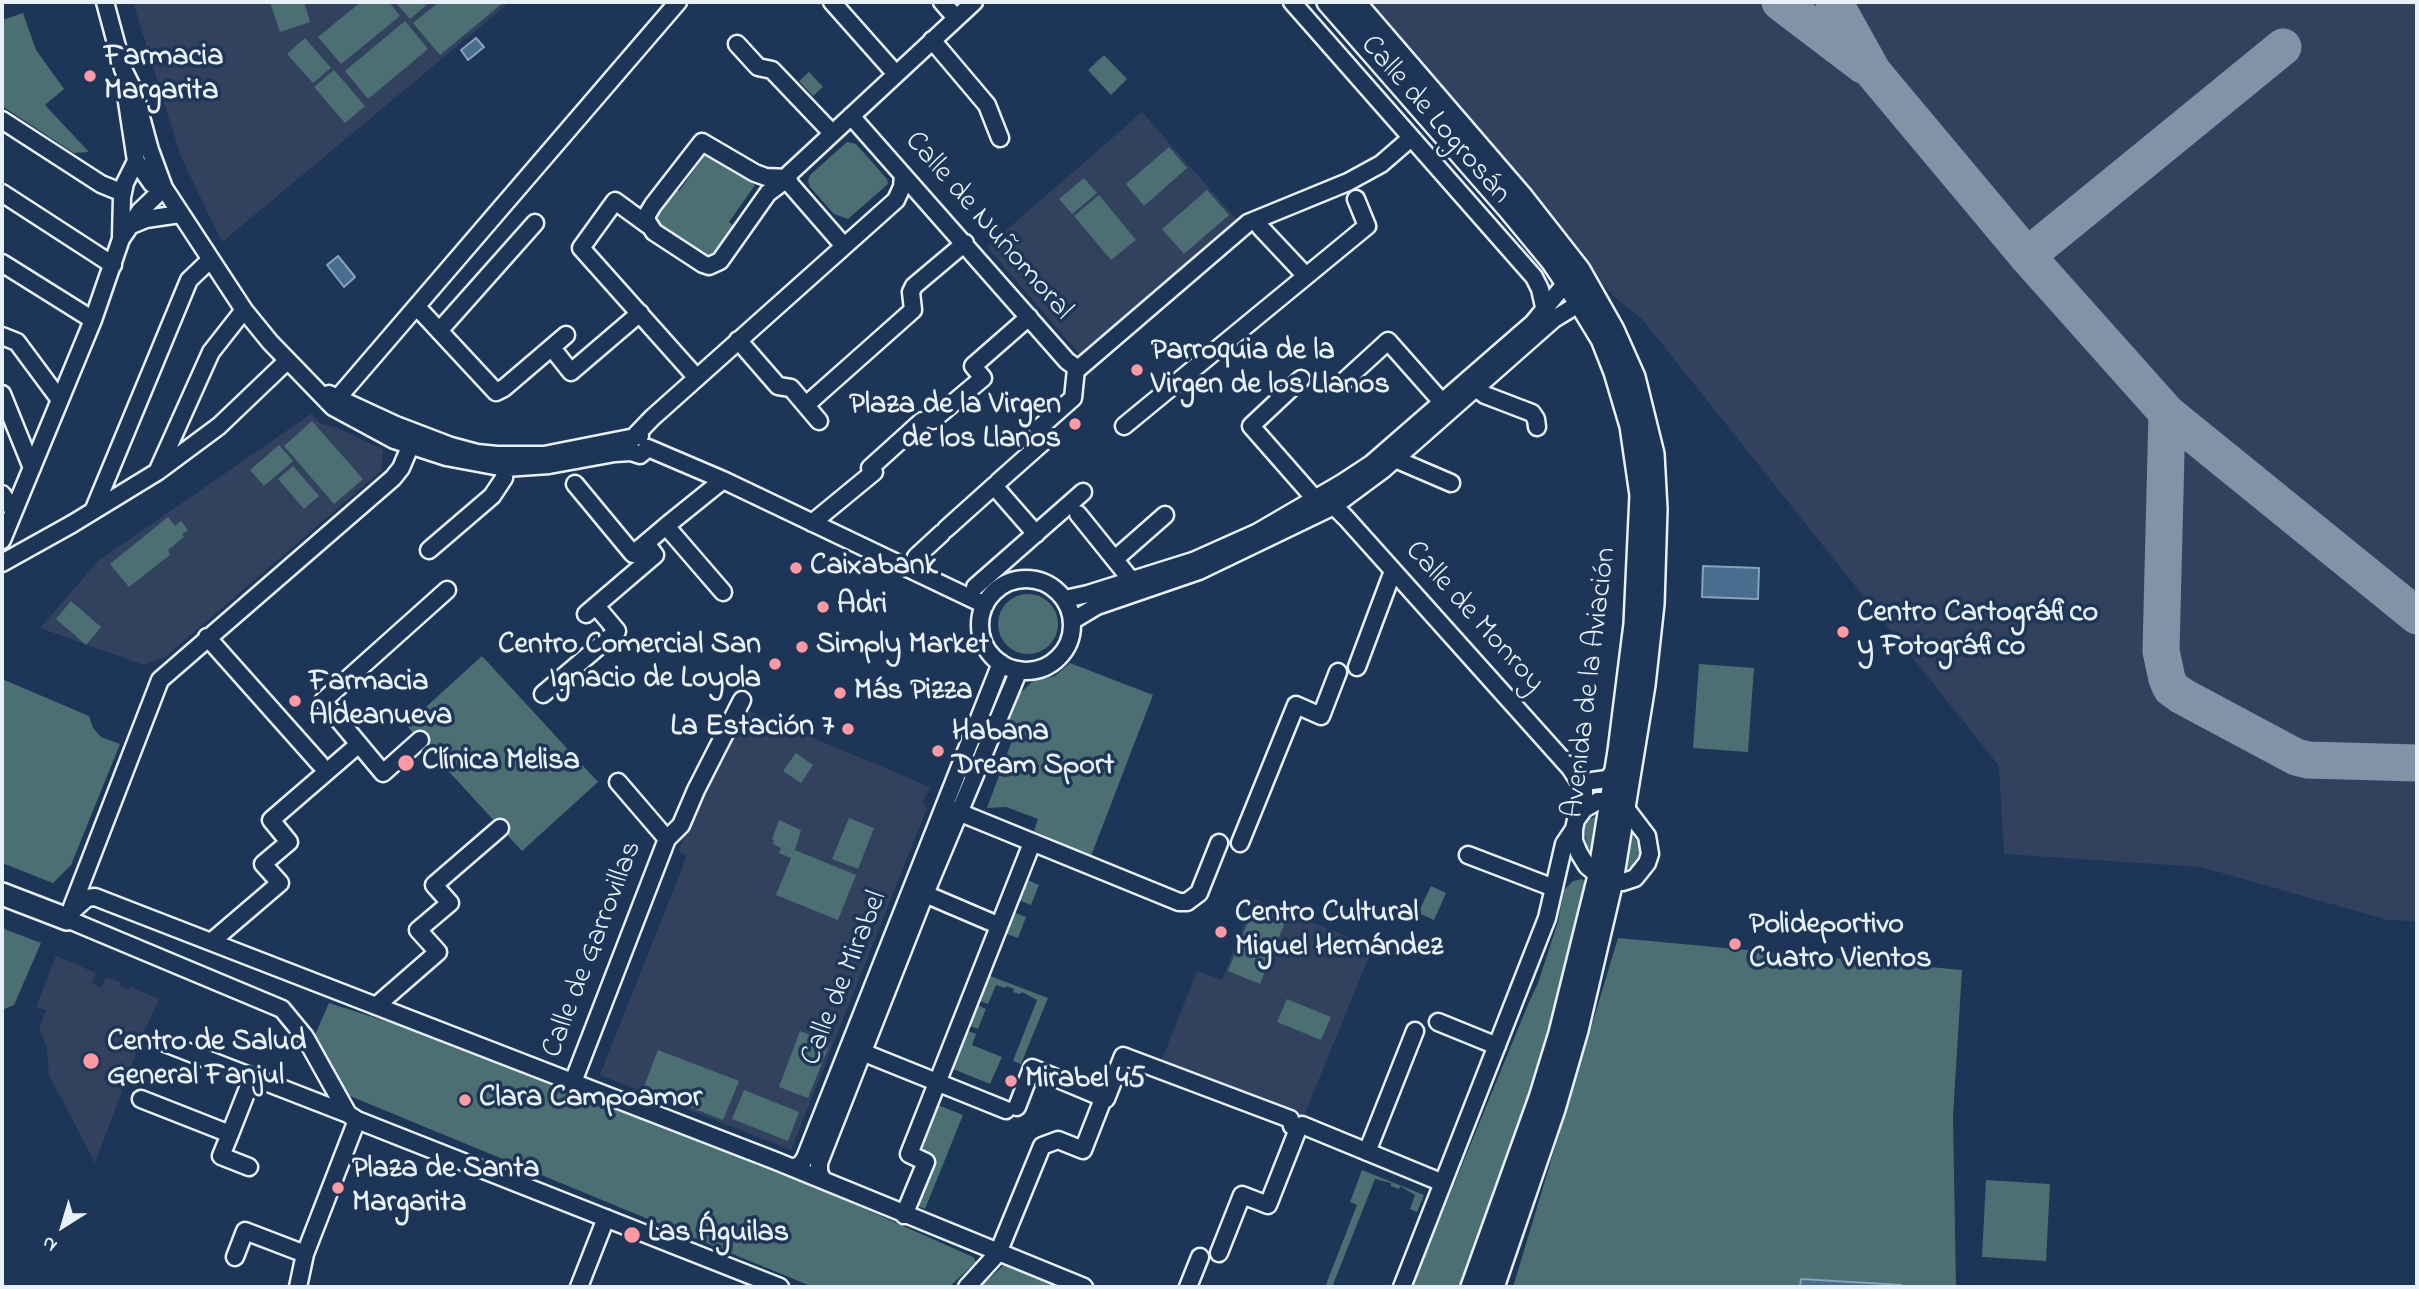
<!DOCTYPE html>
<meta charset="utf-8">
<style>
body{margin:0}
#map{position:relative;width:2419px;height:1289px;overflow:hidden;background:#1d3557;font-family:"Indie Flower",sans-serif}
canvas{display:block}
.frame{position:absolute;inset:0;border:4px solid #e8f1f8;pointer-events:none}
.north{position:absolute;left:28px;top:1191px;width:70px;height:70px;-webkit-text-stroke:5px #1d3557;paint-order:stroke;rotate:217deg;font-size:19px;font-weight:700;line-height:28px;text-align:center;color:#e8f1f8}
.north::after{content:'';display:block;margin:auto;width:24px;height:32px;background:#e8f1f8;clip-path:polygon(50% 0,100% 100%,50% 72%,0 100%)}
</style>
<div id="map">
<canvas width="2419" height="1289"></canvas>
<div class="frame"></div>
<div class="north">N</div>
</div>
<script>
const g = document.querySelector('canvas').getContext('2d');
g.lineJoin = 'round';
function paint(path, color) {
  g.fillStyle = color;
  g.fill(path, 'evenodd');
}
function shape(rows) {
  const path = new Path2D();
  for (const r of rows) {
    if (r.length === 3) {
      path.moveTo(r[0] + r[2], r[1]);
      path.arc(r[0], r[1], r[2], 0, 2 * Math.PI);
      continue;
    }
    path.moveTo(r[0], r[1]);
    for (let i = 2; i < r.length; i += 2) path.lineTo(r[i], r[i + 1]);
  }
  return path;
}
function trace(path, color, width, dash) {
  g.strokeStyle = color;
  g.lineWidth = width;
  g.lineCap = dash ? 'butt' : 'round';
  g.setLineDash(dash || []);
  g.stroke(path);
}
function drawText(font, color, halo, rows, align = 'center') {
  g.font = font + ' "Indie Flower",sans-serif';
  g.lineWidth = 7;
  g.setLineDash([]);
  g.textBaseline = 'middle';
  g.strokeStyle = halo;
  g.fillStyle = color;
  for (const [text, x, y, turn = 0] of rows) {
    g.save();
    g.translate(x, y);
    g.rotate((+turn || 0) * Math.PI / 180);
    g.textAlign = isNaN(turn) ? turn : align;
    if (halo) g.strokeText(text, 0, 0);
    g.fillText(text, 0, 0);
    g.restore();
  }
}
paint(shape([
 [133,2,510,2,222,242,181,157],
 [1367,2,2417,2,2417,921,2388,920,2201,867,2004,854,1999,766,1642,319,1612,295],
 [1142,112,1237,220,1081,356,987,247],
 [311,414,321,424,336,427,383,450,381,471,165,657,144,665,40,628,98,561],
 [742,708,930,787,923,802,927,808,791,1150,600,1075,684,863,686,855,678,851],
 [1254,899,1373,947,1303,1118,1161,1062,1197,971,1222,980],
 [56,956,96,973,92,983,101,988,106,977,120,982,119,986,129,990,131,987,159,999,144,1032,95,1163,49,1075,47,1047,39,1029,46,1010,36,1007]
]), '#32425e');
paint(shape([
 [270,2,304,2,310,22,280,32],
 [361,2,389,2,400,16,341,64,318,37],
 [395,2,430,2,410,19],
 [439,2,504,2,440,55,413,23],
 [23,13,36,50,64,89,45,105,89,152,74,153,2,106,2,20],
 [405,21,428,49,368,99,345,71],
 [305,38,331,68,313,83,287,54],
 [1104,55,1127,79,1111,95,1088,70],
 [334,70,365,106,345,123,314,87],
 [809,72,823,87,813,96,799,81],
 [847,142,856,144,887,179,888,184,848,219,834,214,810,187,808,181,810,175],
 [1169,147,1187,168,1144,206,1126,184],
 [708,151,755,185,729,222,736,228,716,260,706,261,657,228,652,216,673,187,679,191],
 [1084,178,1097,193,1072,214,1059,199],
 [1207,190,1229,215,1184,254,1162,229],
 [1099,195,1136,240,1111,260,1074,216],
 [312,421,363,479,334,504,284,446],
 [279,445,293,461,264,486,250,470],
 [293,466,319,496,304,509,278,479],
 [168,517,175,526,181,521,188,530,182,534,184,537,168,550,170,555,129,587,110,564],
 [1028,624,30],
 [71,601,101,627,86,645,56,619],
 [482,656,598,782,522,851,406,725],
 [1070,663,1153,695,1091,856,1034,831,1038,819,1006,807,987,808,1014,735,1013,727,1007,717,1018,695,1033,681,1055,676],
 [1699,664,1754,668,1748,752,1693,748],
 [2,679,89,716,93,728,101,737,120,744,71,865,53,883,2,863],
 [796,753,813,765,801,783,783,771],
 [1600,815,1594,854,1587,847,1584,829,1589,819],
 [849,818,874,828,858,869,832,859],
 [779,820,801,830,795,850,856,875,838,920,776,895,791,858,779,853,781,848,773,844,774,840,772,839],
 [1631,834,1640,845,1639,855,1635,864,1626,870],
 [1025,879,1039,885,1031,905,1018,900],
 [1582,879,1590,886,1556,1025,1463,1287,1412,1287,1529,1002,1538,983,1558,922,1564,890,1573,881],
 [1431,886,1446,893,1434,920,1418,913],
 [1254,907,1286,920,1260,984,1228,971],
 [1013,912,1026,917,1018,938,1004,933],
 [2,928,41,943,14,1005,2,1010],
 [1618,938,1962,970,1953,1116,1956,1287,1513,1287],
 [985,974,1048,998,1021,1064,1013,1061,1037,1000,1022,992,1020,994,1013,992,1014,989,1006,986,1005,988,996,985,988,1004,975,999],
 [1287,999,1331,1017,1321,1040,1277,1022],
 [329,1003,423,1033,784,1173,973,1257,976,1262,949,1287,813,1287,345,1094,314,1037],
 [973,1003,986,1009,978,1029,968,1025],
 [963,1029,976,1034,972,1045,1002,1057,990,1084,948,1067],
 [800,1031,830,1043,808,1098,779,1087],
 [658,1050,739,1081,723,1120,643,1089],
 [744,1090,799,1112,788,1141,732,1119],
 [933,1103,963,1115,925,1209,911,1203,928,1160,912,1153],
 [1362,1170,1424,1195,1417,1212,1410,1209,1415,1195,1400,1186,1399,1189,1391,1186,1391,1183,1375,1179,1332,1287,1325,1287,1357,1205,1350,1202],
 [1986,1180,2050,1184,2046,1261,1982,1257],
 [1004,1265,1061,1287,980,1287]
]), '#4b6f72');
const water = shape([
 [476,38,484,47,468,60,461,50,476,38],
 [338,256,355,277,344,287,327,265,338,256],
 [1703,566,1759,568,1758,599,1702,597,1703,566],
 [1801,1279,1901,1285,1900,1287,1800,1287,1801,1279]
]);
paint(water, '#476d8f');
trace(water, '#87a2b9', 2);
trace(shape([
 [1780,2,1863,65],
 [1834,2,1873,72,2027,256,2167,413,2417,616],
 [2027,256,2283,47],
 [2167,413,2161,651,2167,679,2171,688,2182,696,2296,757,2308,760,2417,763]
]), '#8293a8', 37);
const street = shape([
 [105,2,123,69,134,91,150,150,164,188,244,310,270,342,333,407,394,440,446,457,505,468,549,465,615,453,631,452,640,455,648,448],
 [832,2,895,73],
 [942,2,956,18],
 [1292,2,1534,277,1540,289,1545,311],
 [932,40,987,105,1000,138],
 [737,44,758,67,772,70,832,133],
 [124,82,136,161,152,184,164,188],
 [851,116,1067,361,1078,369,1248,223,1348,182,1381,164,1411,138],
 [2,120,101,184,123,193],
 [702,142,755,173,766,177,788,178,768,193,720,261,709,266,703,264,654,232,647,221,647,215,653,205,702,142],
 [2,193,113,265],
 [648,225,615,201,581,248,697,378],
 [129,226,146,219,180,214],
 [1260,227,1306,276],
 [121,237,122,197,125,183,136,161],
 [844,246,790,184,788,178,789,174,974,2],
 [2,263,93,320],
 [417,307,496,392,504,388,566,335],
 [439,331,535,223],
 [2,336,17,342,60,400],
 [738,340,778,386,791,388,819,421],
 [552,348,571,372,640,313],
 [1301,379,1251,426,1316,500,1334,506,1346,518,1570,768,1584,789,1584,809],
 [1469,382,1485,395,1532,413,1536,419,1537,427],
 [1341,384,1388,341,1449,410],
 [2,394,32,468],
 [329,394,396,425,451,446,477,453,497,455,544,455,640,436],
 [327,401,334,400,342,393,678,2],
 [806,405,913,310,911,292,914,286,965,243],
 [933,420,983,378,973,366,1029,317],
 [1124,426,1367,226,1356,199],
 [1038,429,1073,398,1076,369],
 [648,448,723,480,985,605],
 [631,452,629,446,631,440,652,418,896,200,902,187,903,175],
 [1395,459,1451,483],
 [158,470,211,352,244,310],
 [998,482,1042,443],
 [575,484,633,554,666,526,723,592],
 [994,486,1036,534],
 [2,494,14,511],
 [94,509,189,280,210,260],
 [1078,514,1132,581,1140,586],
 [812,523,874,472,870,468,922,421],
 [666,526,723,480],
 [946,529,995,485],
 [2,540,93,320,121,239,140,211,164,188],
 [429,550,492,496,504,478,505,468],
 [916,557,942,533],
 [1115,559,1165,515],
 [2,563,72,524,157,472,219,426,287,361],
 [1026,625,46],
 [975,587,1083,492],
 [1065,599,1088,594,1193,561,1258,532,1342,483,1371,464,1533,323,1560,290,1568,284,1577,282],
 [586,614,655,555,646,543],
 [1072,621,1097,606,1199,571,1334,506,1384,469,1554,319,1580,303,1585,295],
 [207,637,320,764],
 [1357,667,1393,571],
 [543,694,617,631,596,606],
 [420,740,383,773,323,701,447,590],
 [1592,781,1607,779,1616,769],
 [1598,801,1610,801,1625,807,1647,836,1650,854,1647,863,1635,878,1623,882,1599,876,1587,866,1579,853,1574,841,1574,829,1576,820,1584,809,1598,801],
 [951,809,1179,902,1187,902,1199,893,1219,843],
 [667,839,681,825,696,790,742,700],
 [1240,843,1296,705,1321,716,1338,672],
 [1468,855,1554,888],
 [925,894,993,923],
 [72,907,160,680,393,478,401,468,412,442,419,440,431,444,451,446],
 [211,942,280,883,263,864,289,842,271,820,359,744],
 [376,1006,438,952,418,930,450,903,434,885,500,828],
 [1438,1022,1497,1046],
 [165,1043,348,1114],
 [862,1052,1006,1110],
 [573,1082,667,839,618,782],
 [141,1099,230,1134,252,1078],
 [1017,1107,1032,1068,1106,1099,1123,1056,1290,1119,1292,1126,1298,1129,1268,1205,1242,1195,1219,1253],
 [1302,1125,1443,1183],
 [230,1134,221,1156,249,1167],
 [1367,1152,1415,1031],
 [793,1168,801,1164,805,1158,1001,663],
 [823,1180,819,1172,819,1163,925,894,1019,670],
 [904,1215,926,1162,909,1154,1032,843],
 [235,1257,245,1231,305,1254],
 [298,1287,305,1254,357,1120],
 [579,1287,606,1218],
 [780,1287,357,1120,348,1114,305,1037,282,1009,67,919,70,913,87,898,95,897,776,1161,1084,1287],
 [967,1287,998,1253,1042,1146,1058,1140,1083,1150,1103,1099],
 [1188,1287,1200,1257],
 [1402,1287,1547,918,1564,844,1574,829]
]);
const secondary = shape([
 [1328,2,1509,209,1552,261,1580,303,1602,339,1615,372,1631,426,1641,495,1635,624,1619,751,1599,876,1560,1033,1540,1098,1472,1287],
 [1354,2,1521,196,1579,270,1613,330,1634,377,1653,454,1656,509,1653,604,1644,685,1612,881,1577,1030,1554,1109,1493,1287],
 [2,894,67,919]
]);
trace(street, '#e8f1f8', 21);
trace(secondary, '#e8f1f8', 26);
trace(street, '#1d3557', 16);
trace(secondary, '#1d3557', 21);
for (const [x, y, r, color] of [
 [90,76,7,"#ff9aa2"],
 [1137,370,7,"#ff9aa2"],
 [1075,424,7,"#ff9aa2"],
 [796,568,7,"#ff9aa2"],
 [823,607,7,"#ff9aa2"],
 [1843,632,7,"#ff9aa2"],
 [802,647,7,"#ff9aa2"],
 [775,664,7,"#ff9aa2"],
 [840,693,7,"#ff9aa2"],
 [295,701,7,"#ff9aa2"],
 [848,729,7,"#ff9aa2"],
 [938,751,7,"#ff9aa2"],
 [406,763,9,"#ff9aa2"],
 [1221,932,7,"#ff9aa2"],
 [1735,944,7,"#ff9aa2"],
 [91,1061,9,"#ff9aa2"],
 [1011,1081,7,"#ff9aa2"],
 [465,1100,7,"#ff9aa2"],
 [338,1188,7,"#ff9aa2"],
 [632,1235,9,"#ff9aa2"]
]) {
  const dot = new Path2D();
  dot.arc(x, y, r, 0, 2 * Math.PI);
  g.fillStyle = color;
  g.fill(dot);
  trace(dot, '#1d3557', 2.5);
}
drawText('bold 30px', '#e8f1f8', '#1d3557', [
 ["Farmacia",104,59],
 ["Margarita",104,93],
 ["Parroquia de la",1151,353],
 ["Virgen de los Llanos",1151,387],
 ["Plaza de la Virgen",1061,407,"right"],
 ["de los Llanos",1061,441,"right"],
 ["Caixabank",810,568],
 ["Adri",837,607],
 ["Centro Cartográfico",1857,615],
 ["y Fotográfico",1857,649],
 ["Centro Comercial San",761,647,"right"],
 ["Ignacio de Loyola",761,681,"right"],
 ["Simply Market",816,647],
 ["Farmacia",309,684],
 ["Aldeanueva",309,718],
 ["Más Pizza",854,693],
 ["La Estación 7",834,729,"right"],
 ["Habana",952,734],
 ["Dream Sport",952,768],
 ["Clínica Melisa",422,763],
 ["Centro Cultural",1235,915],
 ["Miguel Hernández",1235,949],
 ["Polideportivo",1749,927],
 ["Cuatro Vientos",1749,961],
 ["Centro de Salud",107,1044],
 ["General Fanjul",107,1078],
 ["Mirabel 45",1025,1081],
 ["Clara Campoamor",479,1100],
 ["Plaza de Santa",352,1171],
 ["Margarita",352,1205],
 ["Las Águilas",648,1235]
], 'left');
drawText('30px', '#e8f1f8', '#1d3557', [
 ["Calle de Logrosán",1434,121,49],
 ["Calle de Nuñomoral",987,227,49],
 ["Calle de Monroy",1473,618,48],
 ["Avenida de la Aviación",1592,683,-83],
 ["Calle de Garrovillas",594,950,-69],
 ["Calle de Mirabel",846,979,-68]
]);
</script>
